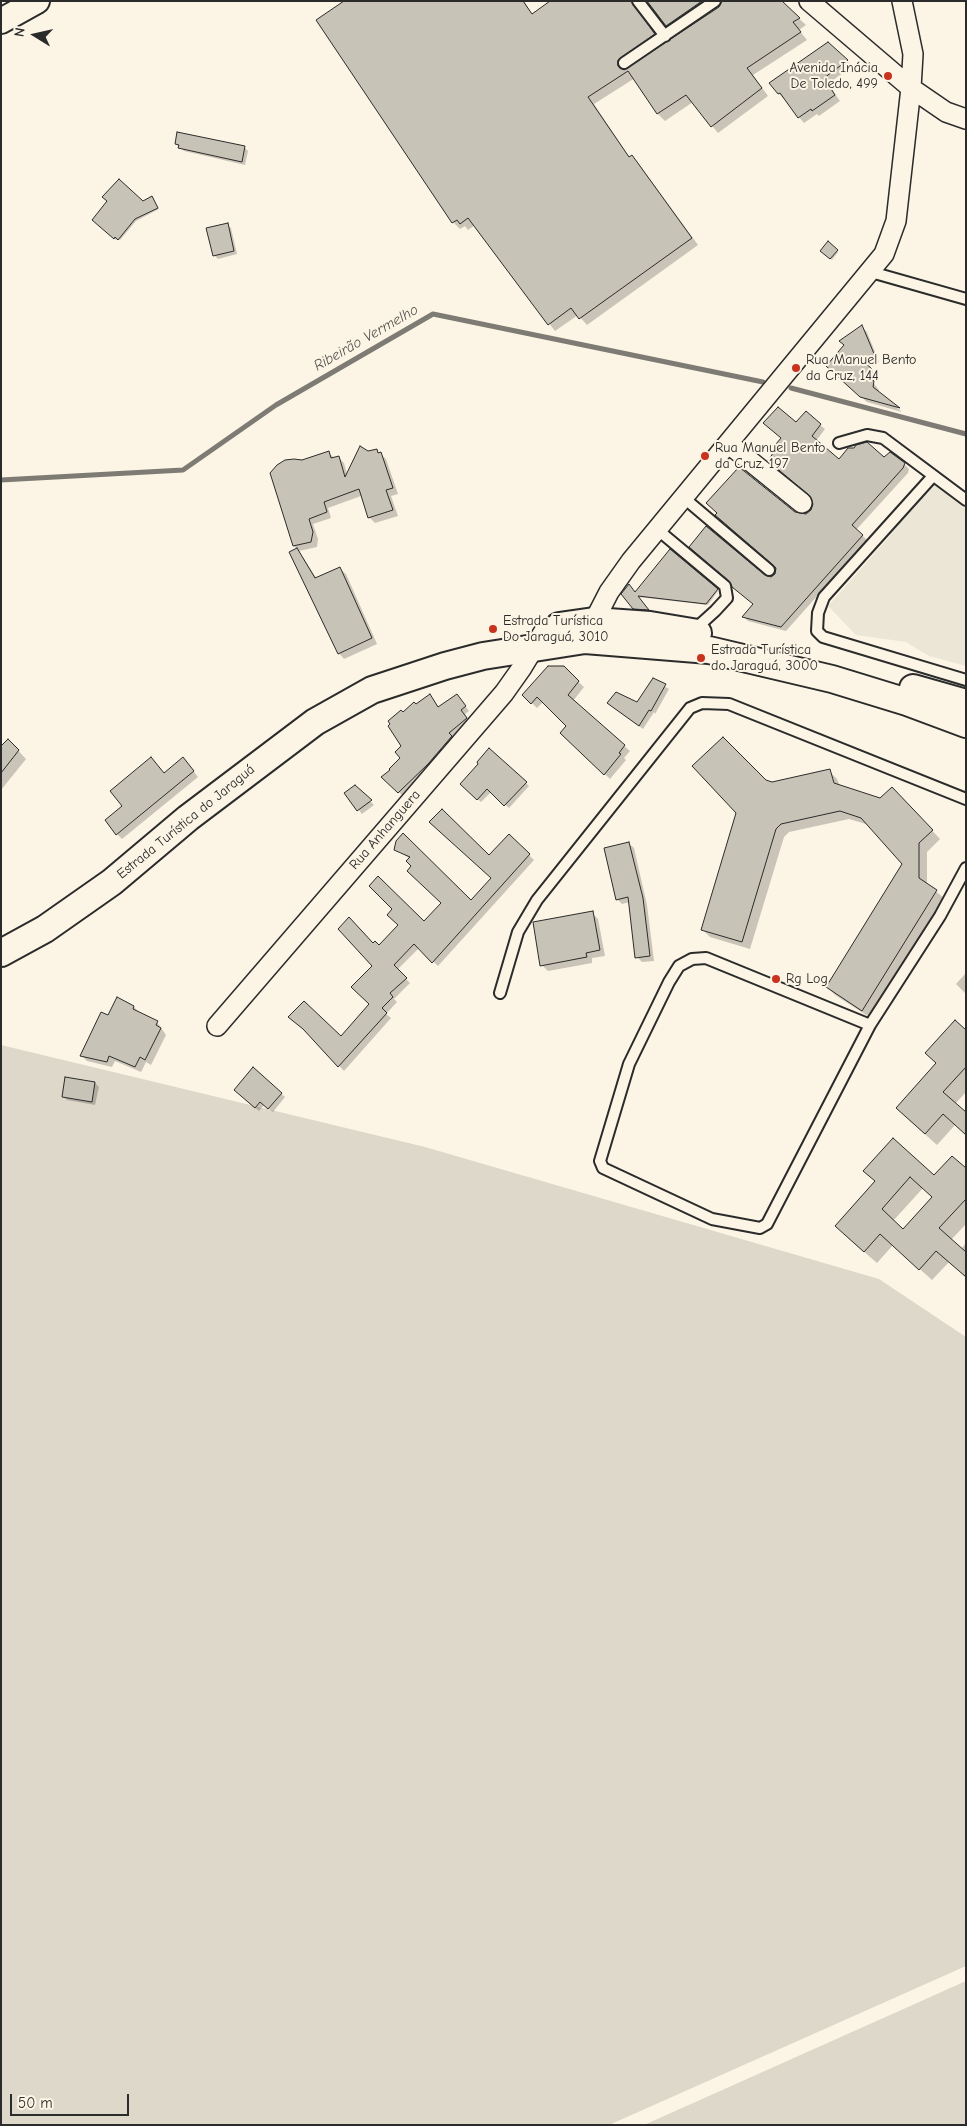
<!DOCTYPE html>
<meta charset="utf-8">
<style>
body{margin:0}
#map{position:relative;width:967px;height:2126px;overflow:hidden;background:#fcf5e5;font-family:"Comic Neue",sans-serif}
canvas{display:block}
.frame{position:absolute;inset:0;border:2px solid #2b2b2b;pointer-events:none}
.north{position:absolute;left:10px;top:10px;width:50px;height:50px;-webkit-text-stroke:4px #fcf5e5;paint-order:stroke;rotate:280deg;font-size:14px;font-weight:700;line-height:20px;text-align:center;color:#2b2b2b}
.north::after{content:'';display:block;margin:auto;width:18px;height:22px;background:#2b2b2b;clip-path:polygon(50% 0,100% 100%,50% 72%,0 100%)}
.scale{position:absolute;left:10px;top:2094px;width:119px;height:22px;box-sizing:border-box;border:2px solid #2b2b2b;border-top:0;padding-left:6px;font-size:15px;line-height:18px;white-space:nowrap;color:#2b2b2b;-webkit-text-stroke:4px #fcf5e5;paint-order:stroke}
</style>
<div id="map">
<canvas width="967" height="2126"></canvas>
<div class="frame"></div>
<div class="north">N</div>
<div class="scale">50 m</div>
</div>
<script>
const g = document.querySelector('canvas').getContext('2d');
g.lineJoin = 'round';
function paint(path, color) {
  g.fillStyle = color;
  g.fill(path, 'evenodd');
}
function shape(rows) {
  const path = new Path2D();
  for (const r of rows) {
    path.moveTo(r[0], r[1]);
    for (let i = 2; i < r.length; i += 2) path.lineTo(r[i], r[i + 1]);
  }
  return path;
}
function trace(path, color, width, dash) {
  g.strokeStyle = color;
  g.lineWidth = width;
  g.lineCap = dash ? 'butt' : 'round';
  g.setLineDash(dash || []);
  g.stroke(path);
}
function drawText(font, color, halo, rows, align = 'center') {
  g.font = font + ' "Comic Neue",sans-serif';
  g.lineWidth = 4;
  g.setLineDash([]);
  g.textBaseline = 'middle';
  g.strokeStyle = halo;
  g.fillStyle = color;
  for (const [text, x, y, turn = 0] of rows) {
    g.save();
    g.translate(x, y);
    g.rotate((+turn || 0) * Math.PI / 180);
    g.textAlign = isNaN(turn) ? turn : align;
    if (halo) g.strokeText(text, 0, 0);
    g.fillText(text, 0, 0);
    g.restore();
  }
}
paint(shape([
 [940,484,966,506,966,666,929,656,906,642,856,635,828,606,888,538,907,513,932,485]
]), '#ece6d7');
paint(shape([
 [1,1045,425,1147,879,1279,966,1337,966,1966,609,2125,1,2125],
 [966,1981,966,2125,644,2125]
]), '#ded8ca');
paint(shape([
 [346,1,524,1,533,15,552,1,644,1,638,6,639,13,661,41,625,67,625,70,780,1,806,25,799,30,807,40,753,75,768,96,718,133,693,102,665,121,658,114,635,78,594,104,630,158,632,157,639,164,698,245,587,325,578,315,555,331,475,225,468,230,465,226,460,229,453,222],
 [647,1,721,1,674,32],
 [828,44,852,66,828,84,840,101,819,116,817,114,804,123,771,84],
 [176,144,244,147,248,151,245,165,184,151],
 [153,199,159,209,136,221,120,240,118,238,116,240,93,220],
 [228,225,231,228,237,254,218,259,214,255],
 [828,243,838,252,832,260,821,250],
 [862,327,867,332,879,362,867,366,877,375,872,381,879,390,878,393,902,412,867,402,833,371,845,345],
 [796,424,820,425,825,429,816,441,839,460,884,458,904,464,909,469,908,473,856,530,867,540,786,631,748,621,744,617,754,605,764,576,771,578,776,575,794,513,806,515,812,510,814,504],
 [376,450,386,459,398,494,391,496,398,516,375,523,370,518,361,496,328,508,331,518,313,524,318,539,317,547,299,551,317,579,340,569,346,574,377,644,344,659,339,653,297,549,294,546,303,462,329,453,334,458,338,457,344,463,347,474,368,453],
 [671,551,718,591,708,605,638,597,649,611,636,610,634,608,635,594],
 [563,668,584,687,573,701,630,751,624,758,626,760,610,779,562,733,568,726,543,702,537,708,524,695],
 [654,680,669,689,655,714,654,712,643,729,612,707,638,704],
 [434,700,439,708,461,700,469,711,465,714,470,723,452,738,455,741,403,796,383,777,402,758,403,714,417,706],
 [8,740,26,759,1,790,1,748],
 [489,749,529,786,509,808,491,792,481,802,462,784,480,763],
 [188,764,198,777,122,839,117,834,164,774],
 [829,771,837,779,840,786,880,799,900,796,940,839,927,852,927,884,945,899,871,1018,835,995,827,987,904,863,869,825,849,819,789,832,784,837,750,949,710,937,702,929,765,781,772,783],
 [355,786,374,805,362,814,346,794],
 [509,836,534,860,438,966,419,948,397,970,410,983,394,999,397,1002,386,1014,391,1018,344,1071,307,1032,341,1038,371,1004,373,944,379,947,424,923,443,903,413,866,410,859,396,849,397,842,471,902,493,878,489,856],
 [628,843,634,848,647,905,654,961,642,962,637,957,630,902,622,904,617,899],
 [592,913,598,919,605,956,592,958,592,963,548,971,542,965],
 [966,973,966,994,956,984],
 [134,1007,139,1012,157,1022,166,1035,151,1065,146,1062,141,1072,115,1061,112,1067,87,1061,82,1056,109,1017],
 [966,1032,966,1092,955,1104,955,1125,937,1145,909,1120],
 [253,1069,285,1097,273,1112,264,1105,259,1111,239,1094],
 [95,1083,99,1087,95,1105,67,1100,63,1096],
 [966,1170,966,1224,951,1240,961,1249,966,1243,966,1277,949,1262,932,1280,893,1245,877,1263,848,1238,876,1182,865,1171,934,1177],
 [923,1188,933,1197,903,1231,893,1221]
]), '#0003');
trace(shape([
 [791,388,966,434],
 [1,480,183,470,276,405,433,314,763,382]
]), '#7d7b74', 5);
const building = shape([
 [344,1,523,1,532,14,550,1,631,1,655,34,618,60,618,66,624,70,719,7,722,1,782,1,800,18,793,22,801,32,747,68,762,88,711,127,686,95,657,114,628,71,588,97,629,157,632,155,692,238,579,319,571,308,548,325,468,218,460,224,457,220,452,223,316,20,344,1],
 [647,1,702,1,666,26,647,1],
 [828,42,848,60,824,78,835,95,812,111,811,109,798,118,780,93,778,94,769,83,828,42],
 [177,132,245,146,242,162,178,148,179,145,175,144,177,132],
 [119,179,143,201,152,196,158,208,135,219,118,240,115,237,114,239,92,220,107,201,102,197,119,179],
 [228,223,234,251,213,256,206,228,228,223],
 [828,241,838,250,830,259,820,251,828,241],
 [862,325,875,356,863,361,872,369,867,375,874,381,873,387,900,408,860,397,826,366,844,345,839,341,862,325],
 [778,407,796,422,806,411,821,424,812,436,839,459,848,448,854,448,856,445,867,442,884,457,890,452,905,463,903,468,852,525,863,535,781,627,742,617,753,604,732,587,729,581,689,547,706,526,765,575,771,577,775,574,776,568,773,565,715,515,717,513,706,503,739,467,795,512,806,514,811,510,813,504,809,495,768,461,778,445,776,444,781,438,763,423,778,407],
 [360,446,368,451,377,449,378,453,381,452,393,488,386,490,393,510,368,518,359,489,324,502,327,512,309,519,313,532,311,542,293,546,270,473,277,465,285,460,294,459,302,460,329,451,331,458,339,456,345,477,360,446],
 [297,548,315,578,340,567,372,638,338,654,289,552,297,548],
 [670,549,718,589,706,604,638,596,649,610,633,609,621,594,629,584,635,592,670,549],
 [548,666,564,666,579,681,568,695,625,745,619,753,621,754,604,775,560,733,566,726,537,697,531,704,522,695,548,666],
 [653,678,666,684,651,711,649,710,639,726,607,703,616,692,637,702,653,678],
 [430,694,438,707,457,694,466,706,461,710,467,718,449,733,452,736,428,764,398,793,381,777,390,770,389,769,400,758,395,752,401,746,388,726,390,724,388,721,401,710,403,712,414,702,416,704,430,694],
 [723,737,766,780,772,782,830,769,834,783,880,798,892,787,933,830,919,843,919,878,937,890,862,1011,826,987,902,864,861,818,840,811,781,824,776,829,742,942,701,930,736,813,692,766,723,737],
 [8,739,19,750,1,773,1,746,8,739],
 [489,748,527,782,504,806,487,789,477,800,460,784,478,764,477,762,489,748],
 [151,757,164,773,183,757,194,771,116,835,105,820,122,806,110,791,151,757],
 [355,785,372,800,357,811,344,793,355,785],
 [442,809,489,855,509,834,530,854,432,963,414,944,394,965,407,978,390,993,393,997,382,1008,387,1013,338,1067,303,1029,288,1017,304,1001,341,1036,369,1004,351,987,372,966,338,929,349,917,373,943,375,941,379,945,398,925,387,915,392,909,369,886,378,876,424,921,441,903,407,871,411,866,406,861,410,857,394,850,396,841,403,833,471,900,491,878,429,822,442,809],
 [629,842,643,898,650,956,635,958,628,897,616,900,604,848,629,842],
 [593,911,600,950,586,953,587,957,540,966,533,922,593,911],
 [117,997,134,1006,133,1009,158,1021,156,1025,161,1028,145,1060,140,1057,135,1067,109,1056,107,1062,80,1056,101,1012,108,1015,117,997],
 [955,1020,966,1030,966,1067,943,1092,966,1112,966,1135,943,1114,925,1134,896,1108,936,1063,925,1053,955,1020],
 [253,1067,282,1093,268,1109,260,1102,255,1108,234,1090,253,1067],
 [65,1077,95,1082,92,1102,62,1097,65,1077],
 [893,1138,934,1175,952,1156,966,1168,966,1199,939,1228,966,1252,966,1277,936,1251,919,1270,880,1234,864,1252,835,1226,875,1181,863,1171,893,1138],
 [910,1177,932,1197,903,1229,882,1209,910,1177]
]);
paint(building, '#c8c3b7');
trace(building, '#2b2b2b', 1);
const service = shape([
 [638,1,665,36],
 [624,63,715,1],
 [871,272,966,299],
 [839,443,867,435,883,438,966,500],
 [933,476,824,597,818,613,817,631,823,637,966,680],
 [684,498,769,570],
 [658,530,725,586,727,598,715,611,694,630],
 [500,993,518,932,537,900,690,708,702,703,729,704,966,799],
 [870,1025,706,958,692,959,679,966,669,982,629,1064,600,1161,603,1168,712,1219,760,1228,767,1224,870,1025,940,916,966,868]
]);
const minor = shape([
 [809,1,911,88,946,112,966,119],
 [729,444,802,503],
 [589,631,609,592,631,561,884,254,896,221,911,88,913,54,902,1],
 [217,1026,504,693,521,669,546,628]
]);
const tertiary = shape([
 [1,21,37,1]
]);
const secondary = shape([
 [559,626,594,621,650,625,698,633],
 [913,688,966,703],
 [1,953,45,929,112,882,188,818,315,722,372,690,445,666,483,656,585,640,709,650,832,679,907,702,966,724]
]);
trace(service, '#2b2b2b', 14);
trace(minor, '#2b2b2b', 22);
trace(tertiary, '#2b2b2b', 28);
trace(secondary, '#2b2b2b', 30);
trace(service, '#fcf5e5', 10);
trace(minor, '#fcf5e5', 19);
trace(tertiary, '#fcf5e5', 24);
trace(secondary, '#fcf5e5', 26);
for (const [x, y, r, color] of [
 [888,76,5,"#c8321e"],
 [796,368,5,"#c8321e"],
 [705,456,5,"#c8321e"],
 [493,629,5,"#c8321e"],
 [701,658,5,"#c8321e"],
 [776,979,5,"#c8321e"]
]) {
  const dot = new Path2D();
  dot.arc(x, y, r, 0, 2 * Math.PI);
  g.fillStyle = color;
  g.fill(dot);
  trace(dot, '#fcf5e5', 2);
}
drawText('14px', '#2b2b2b', '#fcf5e5', [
 ["Avenida Inácia",878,68,"right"],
 ["De Toledo, 499",878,84,"right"],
 ["Rua Manuel Bento",806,360],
 ["da Cruz, 144",806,376],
 ["Rua Manuel Bento",715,448],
 ["da Cruz, 197",715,464],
 ["Estrada Turística",503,621],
 ["Do Jaraguá, 3010",503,637],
 ["Estrada Turística",711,650],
 ["do Jaraguá, 3000",711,666],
 ["Rg Log",786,979]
], 'left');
drawText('14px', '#2b2b2b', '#fcf5e5', [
 ["Estrada Turística do Jaraguá",186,822,-39],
 ["Rua Anhanguera",385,830,-49]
]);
drawText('italic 15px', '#545350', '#fcf5e5', [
 ["Ribeirão Vermelho",366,338,-30]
]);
</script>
